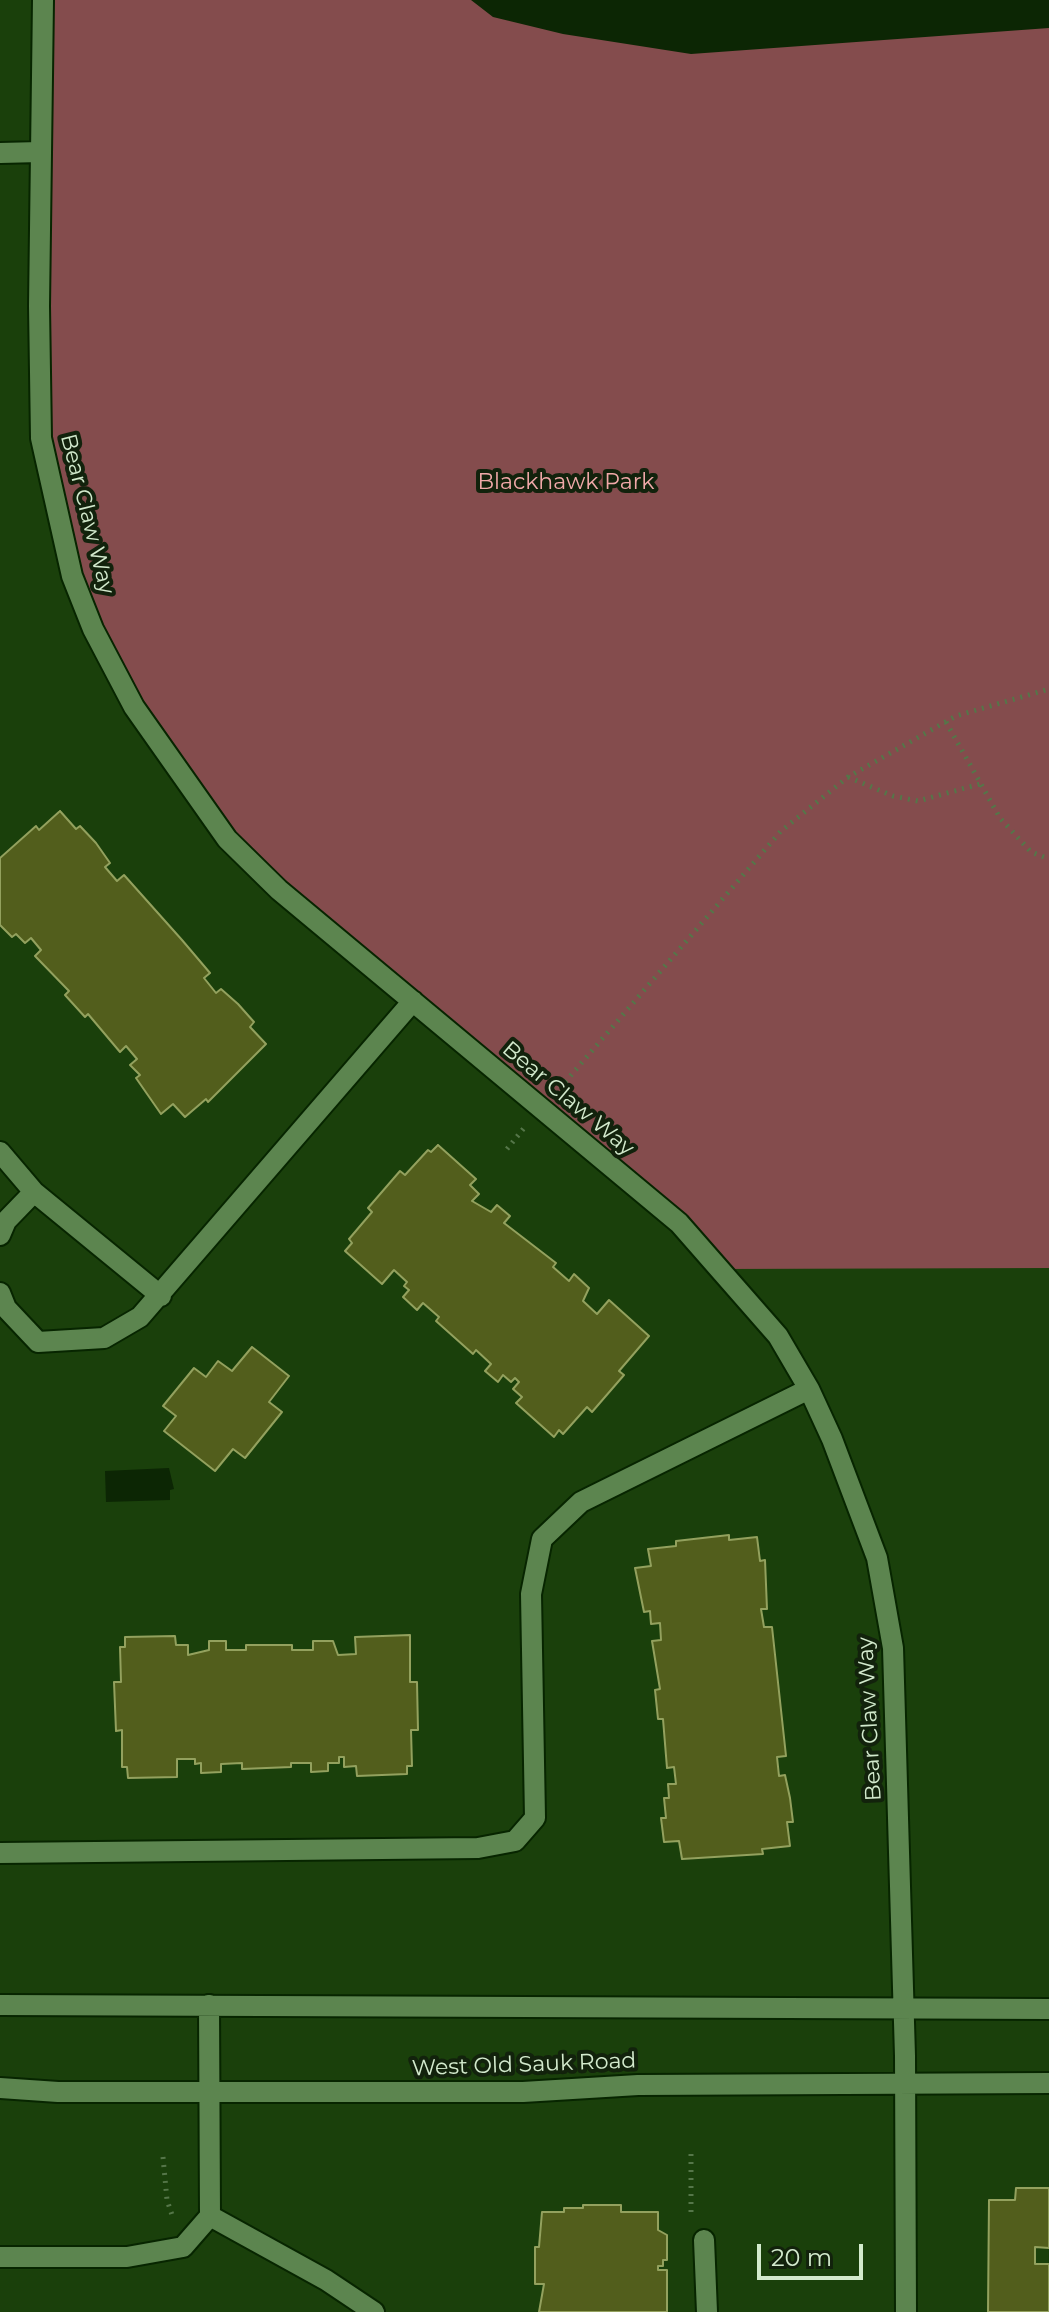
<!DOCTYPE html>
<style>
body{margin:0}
#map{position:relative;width:1049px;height:2312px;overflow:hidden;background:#1a400b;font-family:Montserrat,sans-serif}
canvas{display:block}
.scale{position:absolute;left:757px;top:2244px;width:106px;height:36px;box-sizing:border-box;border:4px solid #d3eacd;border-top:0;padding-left:10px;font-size:24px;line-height:28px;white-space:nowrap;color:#d3eacd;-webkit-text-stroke:6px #12220c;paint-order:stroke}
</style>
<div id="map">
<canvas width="1049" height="2312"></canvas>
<div class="scale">20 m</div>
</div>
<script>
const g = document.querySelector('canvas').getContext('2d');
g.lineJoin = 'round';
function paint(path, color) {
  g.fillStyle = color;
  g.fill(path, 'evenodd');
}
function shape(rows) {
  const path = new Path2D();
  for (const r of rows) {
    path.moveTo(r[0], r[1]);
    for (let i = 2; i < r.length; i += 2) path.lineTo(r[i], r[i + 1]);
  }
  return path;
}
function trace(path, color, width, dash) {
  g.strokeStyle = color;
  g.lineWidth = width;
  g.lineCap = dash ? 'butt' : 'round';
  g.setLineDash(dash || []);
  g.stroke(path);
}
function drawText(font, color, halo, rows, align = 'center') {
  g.font = font + ' Montserrat,sans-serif';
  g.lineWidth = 8;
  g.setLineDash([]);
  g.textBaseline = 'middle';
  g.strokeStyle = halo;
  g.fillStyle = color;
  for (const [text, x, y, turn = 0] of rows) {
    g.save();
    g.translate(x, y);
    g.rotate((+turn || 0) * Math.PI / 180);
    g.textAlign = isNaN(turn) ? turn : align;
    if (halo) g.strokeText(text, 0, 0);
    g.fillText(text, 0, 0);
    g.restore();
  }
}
paint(shape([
 [43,0,1049,0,1049,1268,719,1269,227,839,93,629,41,438]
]), '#844c4d');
paint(shape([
 [471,0,1049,0,1049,28,691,54,563,34,493,17],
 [169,1468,174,1489,170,1490,170,1500,106,1502,105,1471]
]), '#0c2604');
const building = shape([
 [60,811,76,829,80,826,96,843,110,863,105,867,117,881,124,875,182,940,210,973,204,978,216,993,221,989,238,1004,254,1022,250,1027,266,1044,208,1102,206,1099,185,1117,173,1104,161,1114,136,1078,140,1075,130,1065,137,1059,126,1046,120,1052,88,1014,85,1017,65,995,69,991,35,956,41,950,31,938,25,943,16,934,12,937,0,925,0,858,36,826,39,830,60,811],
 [438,1145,476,1179,470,1185,479,1194,472,1201,491,1212,497,1205,510,1216,504,1223,556,1263,553,1267,569,1281,574,1274,589,1288,583,1301,597,1314,609,1300,649,1336,619,1371,624,1375,592,1412,587,1407,563,1434,559,1430,554,1437,516,1403,522,1397,513,1389,519,1382,515,1378,511,1382,503,1375,498,1382,485,1371,491,1364,476,1350,473,1354,436,1321,439,1317,423,1303,417,1310,403,1297,409,1290,404,1286,407,1282,394,1270,382,1284,345,1251,352,1243,349,1239,372,1212,368,1208,400,1171,405,1175,428,1150,431,1152,438,1145],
 [252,1347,289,1376,269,1402,282,1412,245,1458,233,1449,215,1471,164,1431,176,1416,163,1406,194,1368,206,1377,218,1361,232,1371,252,1347],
 [729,1535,729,1540,757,1537,760,1561,765,1560,767,1609,761,1609,764,1627,772,1627,786,1756,777,1757,779,1776,785,1775,790,1798,793,1822,787,1822,790,1846,762,1849,763,1854,682,1859,679,1841,664,1842,661,1818,666,1818,664,1798,669,1798,668,1784,676,1784,674,1767,667,1768,663,1719,658,1719,655,1690,660,1689,652,1641,661,1640,660,1623,651,1624,650,1611,644,1612,635,1568,651,1566,648,1549,676,1546,676,1541,729,1535],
 [410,1635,410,1682,417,1682,418,1730,411,1730,412,1766,407,1766,407,1774,357,1776,356,1766,344,1767,344,1757,339,1757,339,1763,328,1763,328,1771,311,1772,311,1763,291,1763,291,1767,242,1769,242,1763,221,1764,221,1772,201,1773,201,1763,195,1764,195,1759,177,1759,177,1777,128,1778,127,1767,122,1767,122,1730,116,1731,114,1682,121,1682,120,1647,125,1647,125,1637,175,1636,176,1645,188,1645,188,1655,209,1650,209,1641,226,1641,226,1650,246,1650,246,1645,292,1645,292,1650,313,1650,313,1641,333,1641,338,1655,356,1654,355,1637,410,1635],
 [1016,2188,1049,2188,1049,2248,1035,2247,1035,2264,1049,2264,1049,2312,988,2312,989,2200,1015,2200,1016,2188],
 [583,2205,621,2205,621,2212,658,2212,658,2230,667,2235,667,2260,663,2260,663,2266,658,2266,658,2270,667,2270,667,2312,539,2312,544,2284,535,2284,535,2247,539,2247,542,2212,564,2212,564,2208,583,2208,583,2205]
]);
paint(building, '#525e1c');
trace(building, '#93a15e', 2);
const minor = shape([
 [43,0,39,306,41,438,72,576,93,629,134,707,227,839,279,890,679,1223,778,1336,809,1389,832,1439,877,1558,893,1648,905,2056,906,2312],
 [0,153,40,152],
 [0,1152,34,1192,6,1221,0,1235],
 [34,1192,161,1296],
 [0,1293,6,1308,38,1342,104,1338,140,1317,413,1001],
 [0,1853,478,1848,515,1841,535,1818,531,1594,542,1539,581,1502,809,1389],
 [0,2005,1049,2009],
 [0,2088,58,2092,523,2092,638,2085,1049,2083],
 [210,2216,326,2280,374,2312],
 [704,2240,707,2312],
 [0,2257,127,2257,183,2247,210,2216,209,2005]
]);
trace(minor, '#072500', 24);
trace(shape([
 [946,722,1000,818,1031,852,1049,859],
 [848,777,893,796,918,801,980,784],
 [560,1088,781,831,848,777,956,716,1049,689],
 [507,1149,524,1128],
 [691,2154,691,2217],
 [163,2157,167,2200,173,2218]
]), '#557649', 5, [2, 6]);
trace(minor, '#5c854f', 20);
drawText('22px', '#f1a9a9', '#12220c', [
 ["Blackhawk Park",566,483]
]);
drawText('22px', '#d3eacd', '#12220c', [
 ["Bear Claw Way",87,514,76],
 ["Bear Claw Way",568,1099,40],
 ["Bear Claw Way",870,1719,-93],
 ["West Old Sauk Road",524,2065,-2]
]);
</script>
